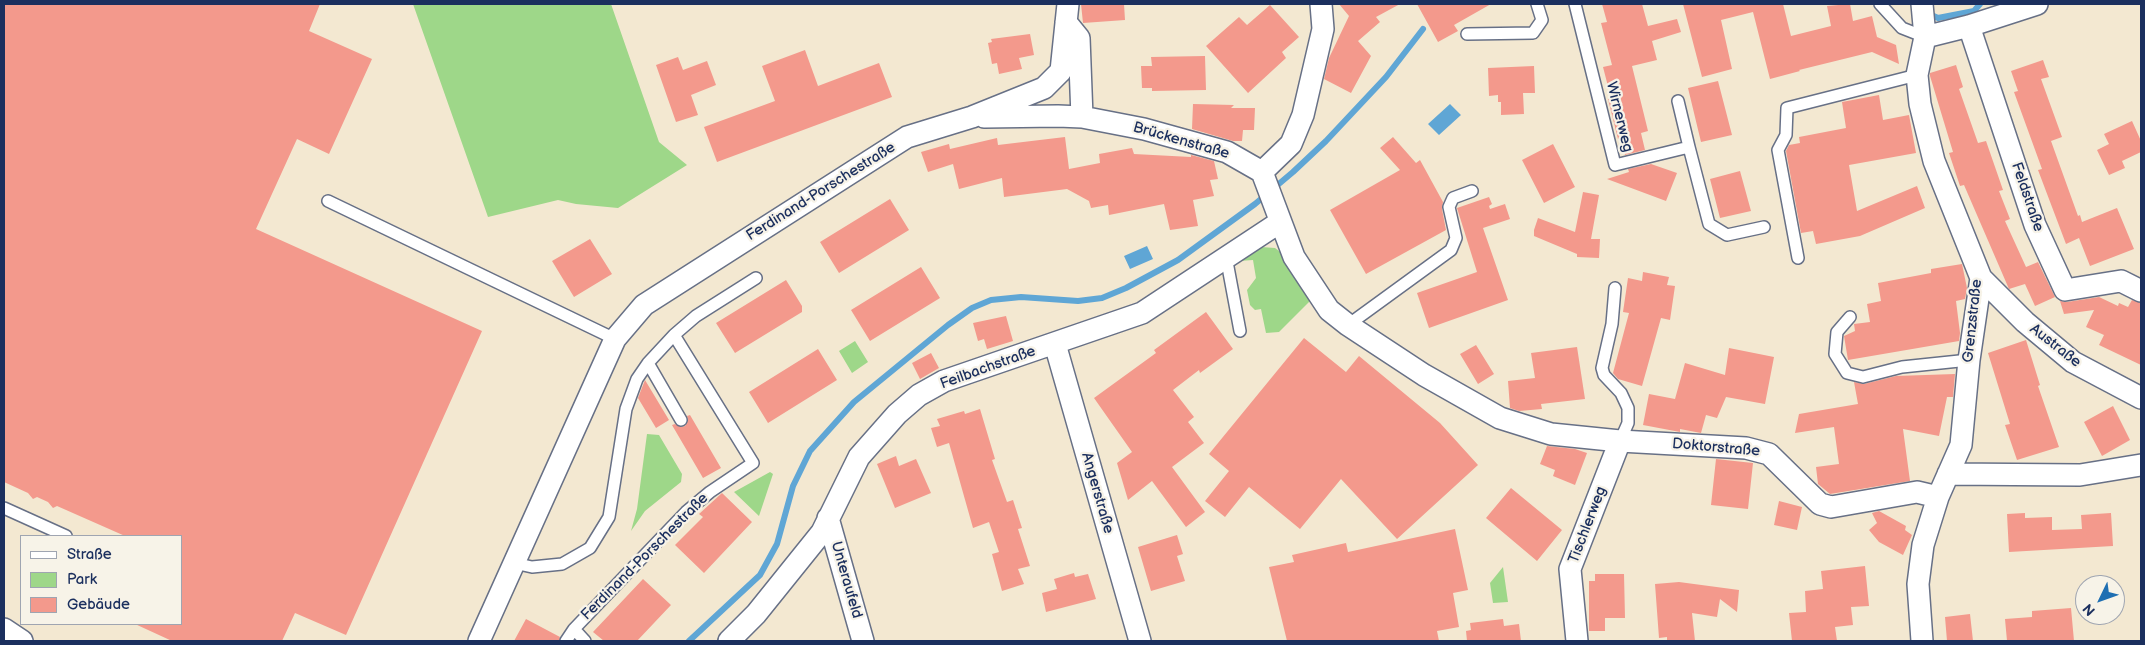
<!DOCTYPE html>
<meta charset="utf-8">
<style>
body{margin:0}
#map{position:relative;width:2145px;height:645px;overflow:hidden;background:#f3e8d1;font-family:"Balsamiq Sans",sans-serif}
canvas{display:block}
.frame{position:absolute;inset:0;border:5px solid #1b2f5e;pointer-events:none}
.legend{position:absolute;left:20px;top:535px;width:162px;height:90px;box-sizing:border-box;background:#f7f3e8;border:1px solid #9fa5b1;margin:0;padding:6px 9px;list-style:none;font-size:15px;color:#1b2f5e}
.legend li{display:flex;align-items:center;gap:10px;height:25px}
.legend b{width:25px;border:1px solid #9fa5b1}
.north{position:absolute;left:2075px;top:575px;width:50px;height:50px;box-sizing:border-box;background:#f7f3e8;border:1px solid #9fa5b1;border-radius:50%;rotate:228deg;font-size:14px;font-weight:700;line-height:20px;text-align:center;color:#1b2f5e}
.north::after{content:'';display:block;margin:auto;width:18px;height:22px;background:#1f6fb2;clip-path:polygon(50% 0,100% 100%,50% 72%,0 100%)}
</style>
<div id="map">
<canvas width="2145" height="645"></canvas>
<div class="frame"></div>
<ul class="legend">
<li><b style="height:6px;background:#fff"></b>Straße</li>
<li><b style="height:14px;background:#9ed789"></b>Park</li>
<li><b style="height:14px;background:#f3998c"></b>Gebäude</li>
</ul>
<div class="north">N</div>
</div>
<script>
const g = document.querySelector('canvas').getContext('2d');
g.lineJoin = 'round';
function paint(path, color) {
  g.fillStyle = color;
  g.fill(path, 'evenodd');
}
function shape(rows) {
  const path = new Path2D();
  for (const r of rows) {
    path.moveTo(r[0], r[1]);
    for (let i = 2; i < r.length; i += 2) path.lineTo(r[i], r[i + 1]);
  }
  return path;
}
function trace(path, color, width, dash) {
  g.strokeStyle = color;
  g.lineWidth = width;
  g.lineCap = dash ? 'butt' : 'round';
  g.setLineDash(dash || []);
  g.stroke(path);
}
function drawText(font, color, halo, rows, align = 'center') {
  g.font = font + ' "Balsamiq Sans",sans-serif';
  g.lineWidth = 4.5;
  g.setLineDash([]);
  g.textBaseline = 'middle';
  g.strokeStyle = halo;
  g.fillStyle = color;
  for (const [text, x, y, turn = 0] of rows) {
    g.save();
    g.translate(x, y);
    g.rotate((+turn || 0) * Math.PI / 180);
    g.textAlign = isNaN(turn) ? turn : align;
    if (halo) g.strokeText(text, 0, 0);
    g.fillText(text, 0, 0);
    g.restore();
  }
}
paint(shape([
 [413,4,611,4,659,142,687,165,618,208,576,204,558,200,488,217],
 [1261,247,1275,248,1287,257,1312,299,1279,332,1266,333,1261,309,1255,310,1250,305,1247,290,1256,278,1253,260,1239,261],
 [855,341,868,362,852,373,839,351],
 [647,434,659,435,682,474,681,482,645,511,631,531,637,509],
 [770,472,773,474,759,516,734,492],
 [1503,567,1508,602,1493,603,1490,583]
]), '#9ed789');
paint(shape([
 [1450,104,1461,115,1439,135,1428,124],
 [1147,246,1153,259,1130,269,1124,256]
]), '#5fa6d5');
trace(shape([
 [1927,13,1938,18,1974,11,1980,4],
 [689,641,760,575,777,544,793,486,810,451,854,402,948,325,972,308,991,300,1021,297,1078,301,1102,298,1126,288,1178,260,1255,204,1293,172,1326,141,1386,77,1423,29]
]), '#5fa6d5', 6);
paint(shape([
 [4,4,320,4,309,31,372,59,329,154,297,139,256,229,482,331,346,635,295,613,282,641,172,641,135,624,181,624,181,536,125,536,57,506,53,508,48,502,37,497,33,499,28,493,4,482],
 [1081,4,1124,4,1125,20,1083,23],
 [1339,4,1400,4,1376,17,1380,22,1358,41,1371,56,1351,93,1324,79,1329,58,1349,16],
 [1417,4,1491,4,1454,25,1458,31,1438,42],
 [1602,4,1642,4,1648,26,1677,19,1681,32,1652,41,1657,60,1632,66,1648,131,1641,133,1645,150,1625,155,1621,137,1618,139,1608,99,1611,98,1603,67,1612,65,1601,23,1607,22],
 [1683,4,1783,4,1791,36,1831,26,1827,6,1850,4,1853,21,1872,16,1877,37,1896,45,1899,64,1872,52,1799,70,1800,71,1770,79,1753,12,1721,20,1732,69,1702,77],
 [1270,5,1299,37,1282,52,1286,58,1248,93,1206,46,1239,17,1247,25],
 [1030,34,1034,55,1019,58,1022,69,999,74,997,63,992,64,988,43,992,42,991,39],
 [805,50,818,86,879,63,892,97,717,162,704,127,775,101,762,66],
 [1205,56,1206,90,1152,91,1152,88,1142,88,1141,66,1152,66,1151,57],
 [678,57,683,70,707,61,716,85,691,95,698,115,676,122,656,65],
 [2043,60,2049,77,2041,79,2062,137,2051,141,2078,216,2080,215,2082,222,2117,208,2134,249,2090,266,2079,238,2066,244,2038,170,2042,169,2014,92,2018,91,2011,71],
 [1956,65,1963,87,1959,89,1978,143,1986,141,2003,190,1999,191,2010,219,2005,221,2026,267,2038,262,2055,297,2035,306,2025,284,2009,289,1964,185,1960,186,1949,153,1953,152,1930,76,1930,73],
 [1534,66,1535,93,1523,93,1524,114,1501,115,1501,102,1498,102,1498,95,1489,96,1488,68],
 [1718,81,1732,135,1701,142,1688,88],
 [1879,95,1883,120,1909,115,1916,153,1849,165,1857,211,1917,186,1925,208,1860,236,1816,244,1813,231,1801,233,1786,151,1789,145,1800,143,1799,137,1846,128,1842,102],
 [1193,104,1234,105,1231,108,1255,108,1254,130,1243,130,1242,141,1233,141,1192,129],
 [2132,121,2141,141,2141,152,2122,161,2125,168,2109,175,2097,150,2109,144,2104,134],
 [1065,137,1069,169,1100,163,1099,154,1132,148,1134,154,1191,157,1191,155,1214,161,1218,179,1210,180,1214,196,1193,200,1198,226,1170,230,1164,204,1109,215,1108,205,1091,208,1089,201,1067,189,1004,197,1002,178,959,189,953,164,928,172,921,152,949,144,950,149,997,138,998,145],
 [1393,137,1416,163,1420,160,1443,202,1442,209,1446,230,1366,274,1330,210,1400,170,1380,148],
 [1553,144,1575,187,1544,203,1522,160],
 [1651,164,1677,173,1666,201,1607,179,1629,172,1628,169],
 [1740,171,1751,211,1720,218,1710,179],
 [1583,192,1599,195,1591,239,1600,239,1599,258,1577,257,1577,254,1534,236,1534,230,1538,218,1575,232],
 [1489,197,1492,204,1489,206,1490,209,1505,204,1510,219,1483,228,1508,300,1429,328,1417,293,1477,272,1457,208],
 [890,199,909,230,839,273,820,242],
 [590,239,612,274,574,297,552,261],
 [1962,264,1967,288,1965,299,1956,301,1960,333,1959,341,1848,360,1844,336,1855,331,1854,324,1870,322,1867,304,1881,301,1878,283,1931,273,1931,269],
 [921,267,940,298,870,341,851,310],
 [1643,272,1669,277,1667,285,1675,286,1670,320,1661,318,1642,386,1618,379,1613,373,1629,313,1623,312,1628,278,1642,281],
 [786,280,802,306,802,312,735,353,716,323],
 [2099,297,2118,306,2119,303,2128,307,2132,300,2141,303,2141,365,2099,345,2104,335,2086,327,2094,310,2064,314,2060,301,2067,302],
 [1206,312,1233,349,1200,373,1199,370,1173,390,1194,417,1188,422,1204,443,1172,467,1205,512,1186,527,1152,481,1128,500,1117,463,1132,452,1094,398,1156,353,1154,350],
 [1006,316,1013,341,987,349,984,339,978,341,973,323],
 [1304,338,1346,372,1359,356,1440,423,1478,465,1397,539,1341,479,1300,529,1249,487,1225,517,1205,501,1229,471,1209,454],
 [2026,340,2040,385,2038,386,2059,447,2017,460,2005,425,2010,424,1988,353],
 [1476,345,1494,374,1478,384,1460,354],
 [1577,347,1585,399,1541,404,1542,409,1519,411,1510,408,1508,381,1535,378,1531,353],
 [1729,348,1774,357,1765,404,1726,397,1717,418,1706,415,1701,433,1680,429,1680,432,1643,425,1649,394,1675,399,1685,363,1725,375],
 [818,349,837,380,768,423,749,392],
 [931,353,939,368,920,379,912,363],
 [1955,374,1953,397,1947,397,1939,436,1903,429,1910,481,1830,494,1818,484,1816,467,1839,464,1834,427,1795,433,1799,414,1858,404,1854,382,1864,384,1896,376],
 [645,380,669,420,656,428,638,398],
 [2113,406,2130,440,2102,456,2084,422],
 [980,409,995,459,992,460,1007,502,1013,500,1022,528,1018,529,1030,566,1018,569,1024,584,1002,591,992,554,999,552,989,522,973,528,949,443,937,447,931,428,940,426,937,419,964,411,965,414],
 [690,415,721,468,703,478,672,425,675,424,681,427,685,426,688,420,687,416],
 [1547,446,1575,449,1587,453,1575,485,1553,476,1555,470,1540,464],
 [896,456,899,466,916,459,931,493,895,508,877,464],
 [1716,459,1753,463,1748,509,1711,505],
 [1511,488,1562,530,1537,561,1486,518],
 [722,493,752,522,704,573,675,545,703,517,699,514],
 [1779,501,1802,507,1797,530,1774,525],
 [1879,511,1906,526,1905,530,1912,535,1903,555,1879,542,1869,530,1877,523,1872,513],
 [2025,513,2025,518,2052,517,2052,530,2082,529,2081,515,2111,513,2113,546,2009,552,2007,514],
 [1455,529,1468,590,1453,593,1459,627,1437,631,1439,641,1287,641,1269,567,1294,562,1292,555,1346,543,1348,552],
 [1177,535,1183,554,1177,556,1185,581,1151,591,1138,547],
 [1865,566,1869,606,1851,607,1853,625,1835,627,1837,641,1792,641,1789,613,1806,612,1805,591,1823,589,1821,571],
 [1074,573,1075,577,1088,574,1096,599,1046,612,1042,593,1057,589,1054,579],
 [1595,574,1624,574,1625,618,1605,618,1605,631,1589,631,1589,581,1595,581],
 [643,579,671,605,637,641,604,641,593,632],
 [1679,582,1739,590,1737,612,1720,599,1717,617,1692,613,1695,641,1667,641,1667,637,1659,638,1655,584],
 [2071,608,2074,641,2007,641,2005,619,2032,617,2032,611],
 [1970,614,1973,641,1947,641,1945,617],
 [526,619,560,637,559,641,514,641],
 [1503,619,1504,626,1519,624,1521,641,1467,641,1466,631,1471,630,1470,623]
]), '#f3998c');
const lane = shape([
 [1575,4,1615,165,1689,147,1678,101],
 [1880,4,1902,28,1925,37],
 [1467,34,1533,33,1542,20,1537,4],
 [1689,147,1709,224,1727,235,1764,227],
 [328,201,615,339],
 [1798,258,1778,150,1786,135,1787,108,1917,75],
 [1223,261,1228,267,1240,331],
 [1615,288,1612,324,1602,368,1604,375,1621,393,1628,408,1628,423,1620,441],
 [1850,317,1837,332,1835,354,1847,373,1863,377,1902,367,1969,360],
 [1348,325,1451,250,1456,238,1449,207,1453,198,1472,191],
 [674,335,696,316,756,278],
 [648,363,681,420],
 [4,508,66,536],
 [514,563,532,567,562,564,590,548,609,517,626,409,637,379,648,363,674,335,753,463,710,492,686,512,574,629,566,641],
 [574,629,585,641]
]);
const street = shape([
 [1922,4,1925,37,1917,75,1920,104,1934,161,1981,278,1969,360,1961,445,1938,497,1923,545,1918,584,1922,641],
 [1066,22,1079,38,1082,117],
 [1969,26,2035,225,2065,290,2121,281,2141,291],
 [1925,37,1969,26,2037,4],
 [984,117,1058,116,1082,117,1144,129,1227,152,1262,172],
 [1262,172,1294,257,1329,310,1348,325,1424,375,1500,418,1551,434,1620,441,1746,448,1769,454,1820,504,1831,507,1917,492,1938,497],
 [1262,172,1291,144,1303,115,1323,29,1321,4],
 [1981,278,2025,322,2073,362,2141,398],
 [1055,344,1140,641],
 [1948,474,2080,475,2141,465],
 [828,518,863,641],
 [4,629,22,641],
 [479,641,615,339,644,305,907,137,972,117,1044,88,1061,71,1068,4],
 [729,641,756,614,822,532,859,457,897,414,919,395,944,381,1142,313,1280,222],
 [1577,641,1570,569,1620,441]
]);
trace(lane, '#677086', 14);
trace(street, '#677086', 24);
trace(lane, '#fff', 11);
trace(street, '#fff', 21);
drawText('15px', '#1b2f5e', '#f7f3e8', [
 ["Wirnerweg",1619,117,76],
 ["Brückenstraße",1181,141,16],
 ["Ferdinand-Porschestraße",821,192,-32],
 ["Feldstraße",2027,197,71],
 ["Grenzstraße",1973,321,-84],
 ["Austraße",2055,346,38],
 ["Feilbachstraße",988,368,-20],
 ["Doktorstraße",1716,448,5],
 ["Angerstraße",1097,493,74],
 ["Tischlerweg",1588,525,-69],
 ["Ferdinand-Porschestraße",645,557,-45],
 ["Unteraufeld",846,580,74]
]);
</script>
